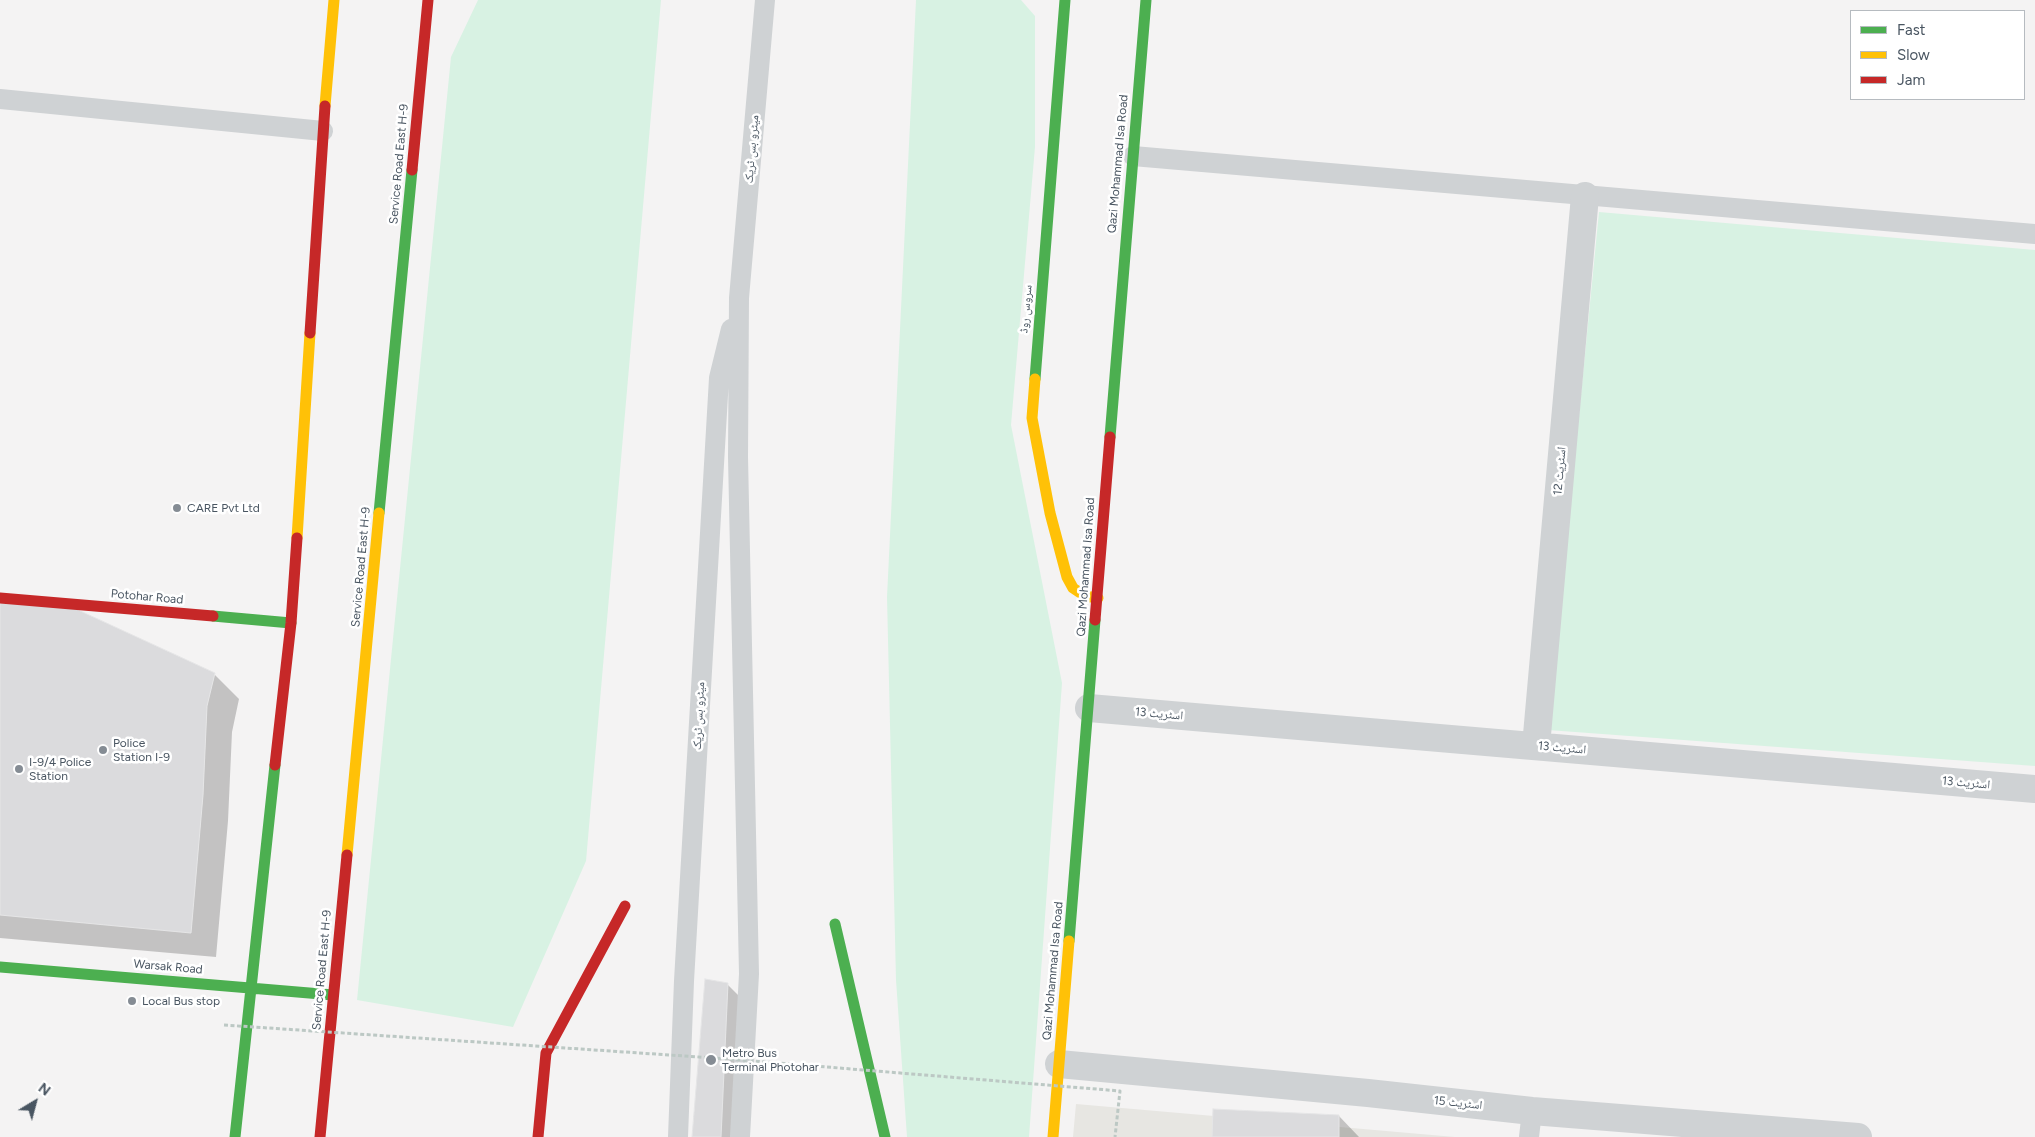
<!DOCTYPE html>
<meta charset="utf-8">
<style>
body{margin:0}
#map{position:relative;width:2035px;height:1137px;overflow:hidden;background:#f4f3f3;font-family:Figtree,sans-serif}
canvas{display:block}
.legend{position:absolute;left:1850px;top:10px;width:175px;height:90px;box-sizing:border-box;background:#fff;border:1px solid #b6bbc0;margin:0;padding:6px 9px;list-style:none;font-size:15px;color:#495561}
.legend li{display:flex;align-items:center;gap:10px;height:25px}
.legend b{width:25px;border:1px solid #b6bbc0}
.north{position:absolute;left:10px;top:1077px;width:50px;height:50px;-webkit-text-stroke:4px #fff;paint-order:stroke;rotate:37deg;font-size:14px;font-weight:700;line-height:20px;text-align:center;color:#495561}
.north::after{content:'';display:block;margin:auto;width:18px;height:22px;background:#495561;clip-path:polygon(50% 0,100% 100%,50% 72%,0 100%)}
</style>
<div id="map">
<canvas width="2035" height="1137"></canvas>
<ul class="legend">
<li><b style="height:6px;background:#4caf50"></b>Fast</li>
<li><b style="height:6px;background:#ffc107"></b>Slow</li>
<li><b style="height:6px;background:#c62828"></b>Jam</li>
</ul>
<div class="north">N</div>
</div>
<script>
const g = document.querySelector('canvas').getContext('2d');
g.lineJoin = 'round';
function paint(path, color) {
  g.fillStyle = color;
  g.fill(path, 'evenodd');
}
function shape(rows) {
  const path = new Path2D();
  for (const r of rows) {
    path.moveTo(r[0], r[1]);
    for (let i = 2; i < r.length; i += 2) path.lineTo(r[i], r[i + 1]);
  }
  return path;
}
function trace(path, color, width, dash) {
  g.strokeStyle = color;
  g.lineWidth = width;
  g.lineCap = dash ? 'butt' : 'round';
  g.setLineDash(dash || []);
  g.stroke(path);
}
function drawText(font, color, halo, rows, align = 'center') {
  g.font = font + ' Figtree,"Noto Naskh Arabic",sans-serif';
  g.lineWidth = 5;
  g.setLineDash([]);
  g.textBaseline = 'middle';
  g.strokeStyle = halo;
  g.fillStyle = color;
  for (const [text, x, y, turn = 0] of rows) {
    g.save();
    g.translate(x, y);
    g.rotate((+turn || 0) * Math.PI / 180);
    g.textAlign = isNaN(turn) ? turn : align;
    if (halo) g.strokeText(text, 0, 0);
    g.fillText(text, 0, 0);
    g.restore();
  }
}
paint(shape([
 [1076,1104,1455,1137,1073,1137]
]), '#e7e6e2');
paint(shape([
 [478,0,661,0,586,861,513,1027,357,1000,451,57],
 [916,0,1021,0,1035,16,1035,147,1011,425,1062,683,1029,1137,907,1137,896,980,887,597],
 [1599,212,2035,250,2035,766,1548,730]
]), '#d8f2e3');
paint(shape([
 [0,599,214,674,239,699,232,732,228,821,216,957,0,938],
 [727,984,752,1009,747,1137,693,1137],
 [1339,1116,1359,1137,1213,1137]
]), '#0003');
const building = shape([
 [0,598,63,603,215,673,207,706,203,795,191,933,0,915,0,598],
 [705,979,728,983,721,1137,692,1137,705,979],
 [1213,1109,1339,1115,1339,1137,1212,1137,1213,1109]
]);
paint(building, '#dbdbdd');
trace(building, '#e5e5e6', 1);
trace(shape([
 [0,99,323,131],
 [1133,156,2035,234],
 [678,1137,684,981,719,378,731,329],
 [740,1137,749,974,738,457,739,298,765,0],
 [1529,1137,1532,1111]
]), '#cfd2d4', 20);
trace(shape([
 [1089,708,2035,789],
 [1536,746,1585,196],
 [1059,1064,1368,1093,1532,1111,1858,1137]
]), '#cfd2d4', 28);
trace(shape([
 [1035,379,1065,0],
 [1110,437,1146,0],
 [379,513,412,170],
 [213,616,291,623],
 [835,924,885,1137],
 [1069,941,1095,620],
 [0,967,333,995],
 [235,1137,275,765]
]), '#4caf50', 11);
trace(shape([
 [325,106,334,0],
 [1035,379,1032,418,1050,513,1067,577,1073,588,1085,596,1098,598],
 [297,538,310,333],
 [347,855,379,513],
 [1053,1137,1069,941]
]), '#ffc107', 11);
trace(shape([
 [412,170,428,0],
 [310,333,325,106],
 [0,598,213,616],
 [1095,620,1110,437],
 [275,765,291,623,297,538],
 [320,1137,347,855],
 [538,1137,546,1053,625,906]
]), '#c62828', 11);
trace(shape([
 [224,1025,729,1059,1120,1091,1115,1137]
]), '#bcc8c4', 3, [4, 2.5]);
for (const [x, y, r, color] of [
 [177,508,5,"#858c94"],
 [103,750,5,"#858c94"],
 [19,769,5,"#858c94"],
 [132,1001,5,"#858c94"],
 [711,1060,6,"#858c94"]
]) {
  const dot = new Path2D();
  dot.arc(x, y, r, 0, 2 * Math.PI);
  g.fillStyle = color;
  g.fill(dot);
  trace(dot, '#fff', 2);
}
drawText('12px', '#495561', '#fff', [
 ["میٹرو بس ٹریک",752,149,-85],
 ["Service Road East H-9",399,164,-85],
 ["Qazi Mohammad Isa Road",1118,164,-85],
 ["سروس روڈ",1026,309,-85],
 ["اسٹریٹ 12",1560,471,-85],
 ["Service Road East H-9",361,567,-85],
 ["Qazi Mohammad Isa Road",1086,567,-86],
 ["Potohar Road",147,597,5],
 ["اسٹریٹ 13",1159,714,5],
 ["میٹرو بس ٹریک",699,716,-87],
 ["اسٹریٹ 13",1562,748,5],
 ["اسٹریٹ 13",1966,783,5],
 ["Warsak Road",168,967,5],
 ["Service Road East H-9",322,970,-85],
 ["Qazi Mohammad Isa Road",1053,971,-85],
 ["اسٹریٹ 15",1458,1103,6]
]);
drawText('12px', '#495561', '#fff', [
 ["CARE Pvt Ltd",187,508],
 ["Police",113,743],
 ["Station I-9",113,757],
 ["I-9/4 Police",29,762],
 ["Station",29,776],
 ["Local Bus stop",142,1001],
 ["Metro Bus",722,1053],
 ["Terminal Photohar",722,1067]
], 'left');
</script>
